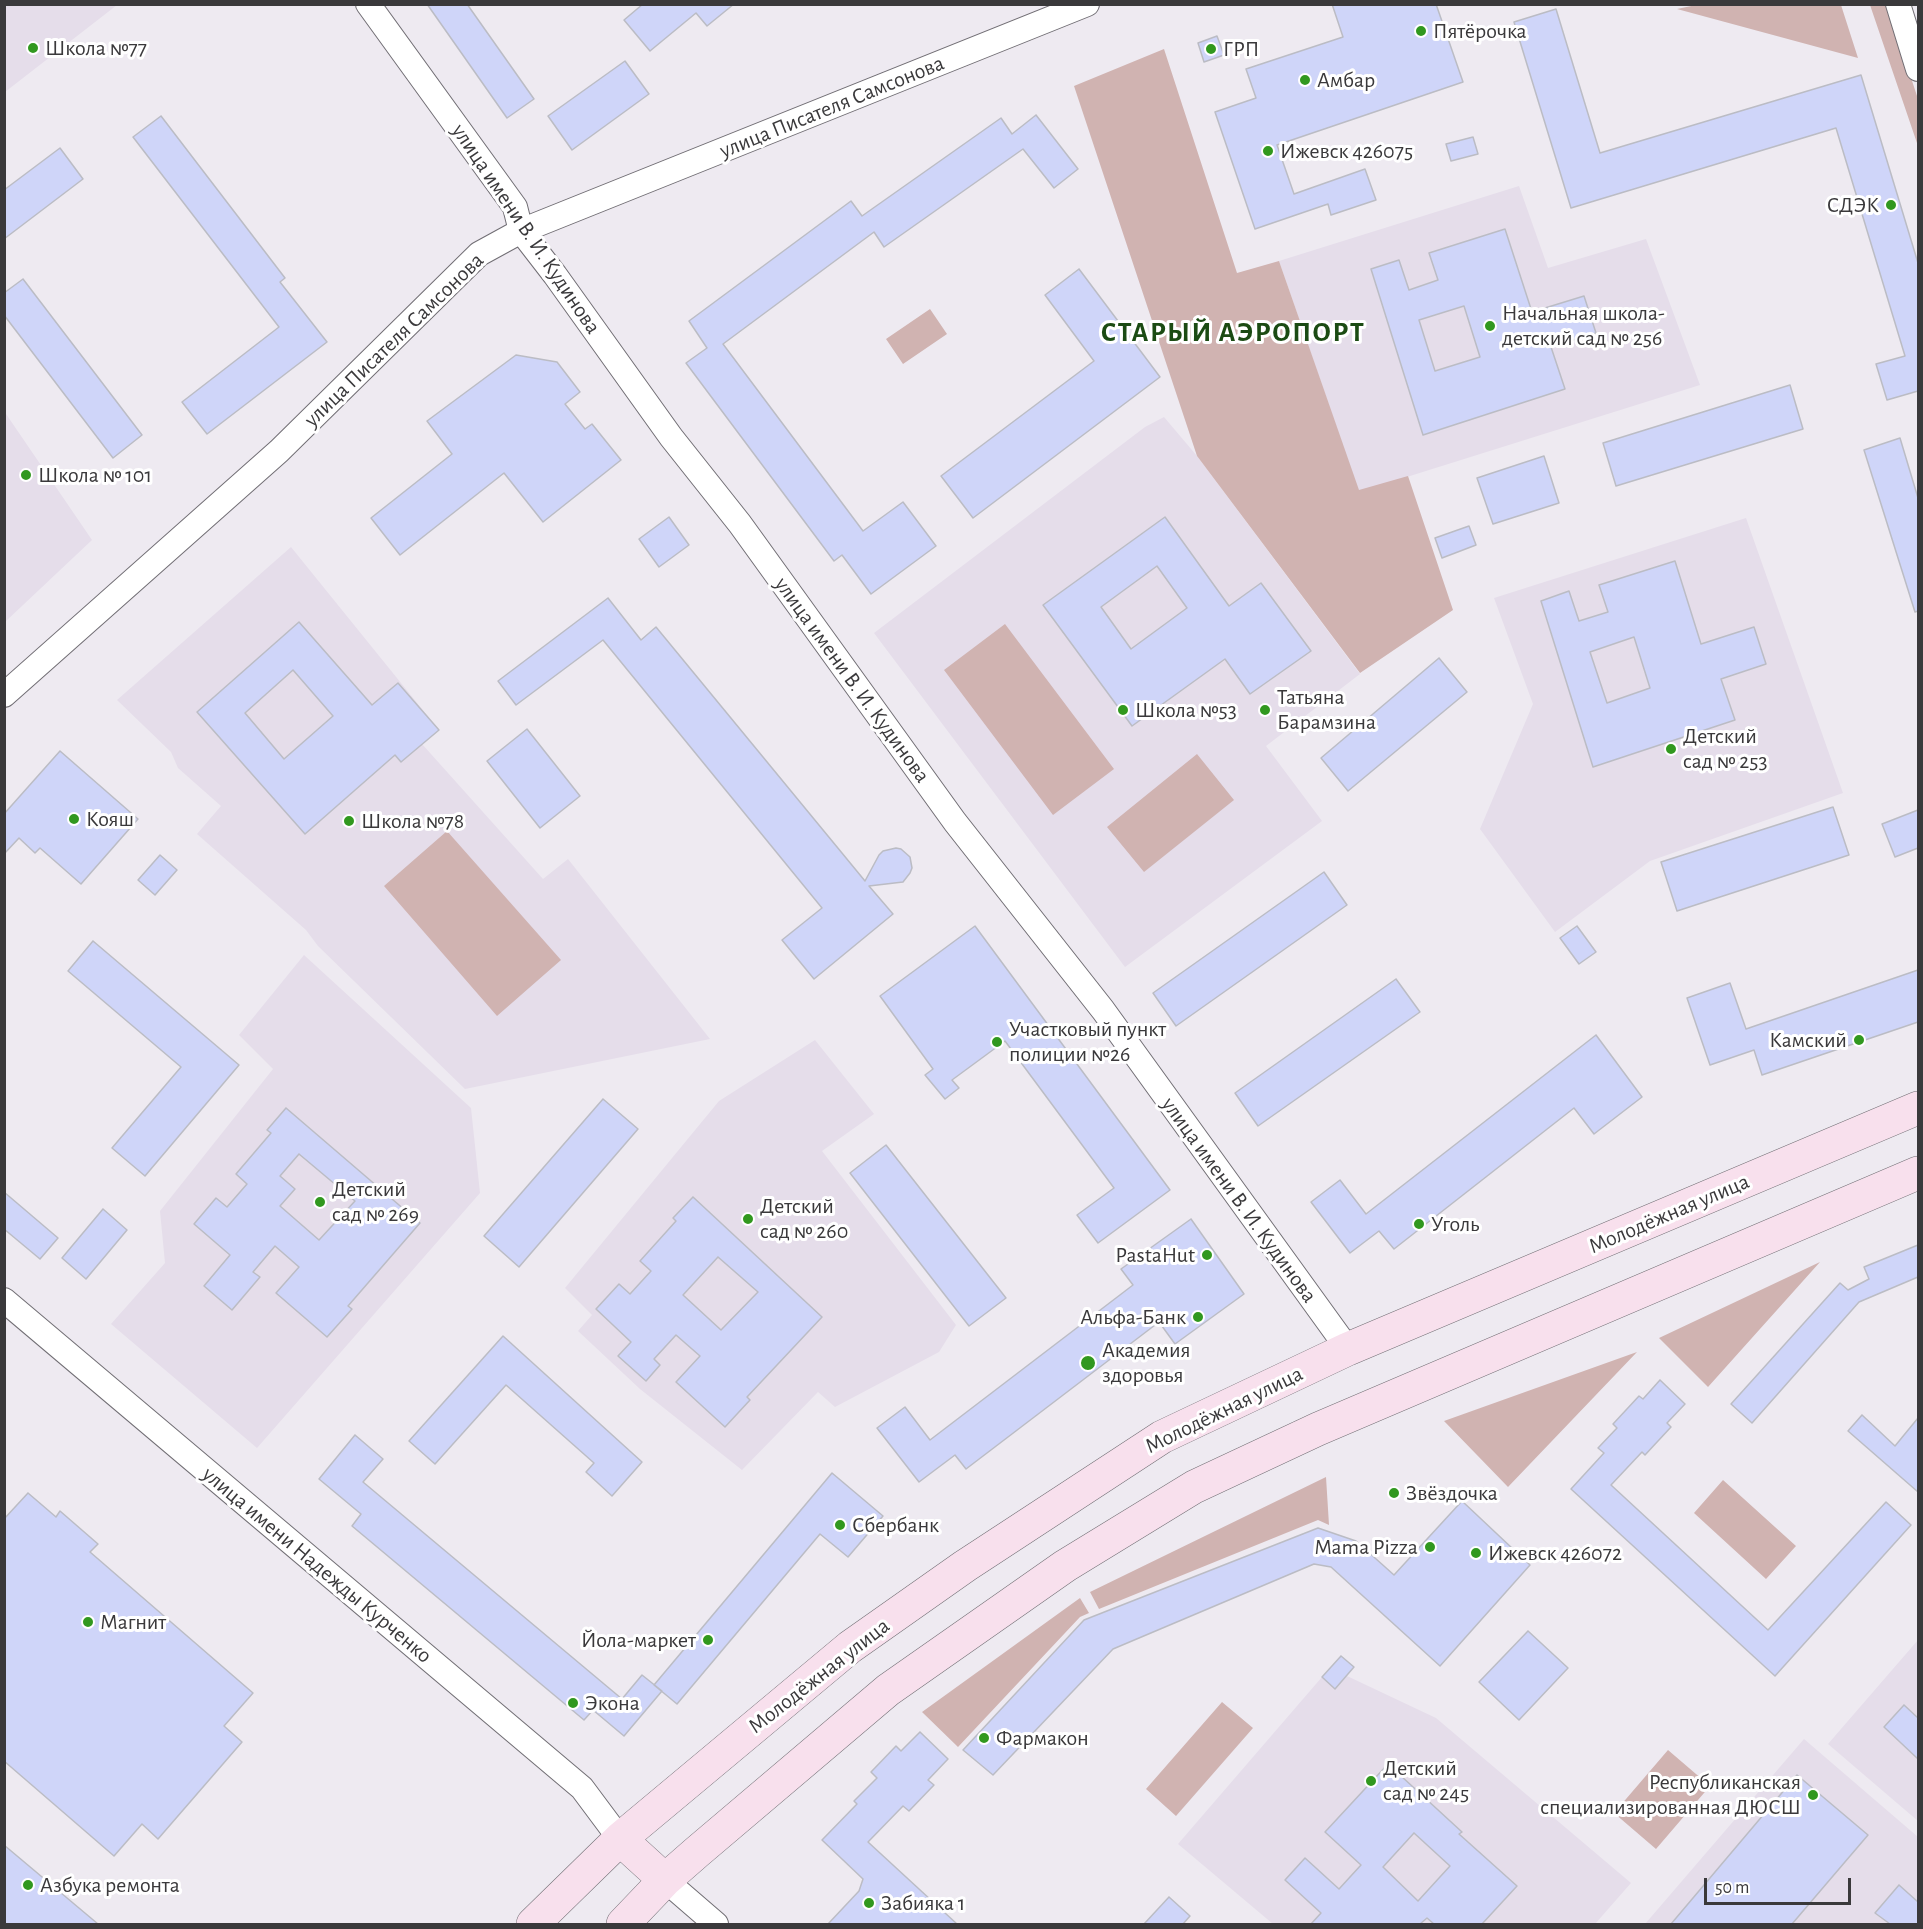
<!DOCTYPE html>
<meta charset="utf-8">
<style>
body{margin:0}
#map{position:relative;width:1923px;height:1929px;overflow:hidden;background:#eeeaf1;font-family:"Alegreya Sans",sans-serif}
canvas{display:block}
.frame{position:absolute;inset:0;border:6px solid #3a393b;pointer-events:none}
.scale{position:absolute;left:1704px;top:1878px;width:147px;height:27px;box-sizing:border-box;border:3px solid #3a393b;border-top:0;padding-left:8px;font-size:18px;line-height:21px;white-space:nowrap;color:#3a393b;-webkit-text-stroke:4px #fff;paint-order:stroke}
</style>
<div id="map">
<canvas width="1923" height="1929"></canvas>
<div class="frame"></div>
<div class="scale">50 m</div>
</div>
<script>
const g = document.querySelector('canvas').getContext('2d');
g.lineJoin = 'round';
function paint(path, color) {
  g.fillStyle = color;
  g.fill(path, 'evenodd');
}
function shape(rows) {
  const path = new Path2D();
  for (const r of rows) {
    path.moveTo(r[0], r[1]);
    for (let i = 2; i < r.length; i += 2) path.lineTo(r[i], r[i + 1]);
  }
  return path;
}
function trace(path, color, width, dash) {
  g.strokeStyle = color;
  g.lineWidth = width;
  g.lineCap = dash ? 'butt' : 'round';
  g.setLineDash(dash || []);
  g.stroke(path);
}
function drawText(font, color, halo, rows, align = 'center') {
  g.font = font + ' "Alegreya Sans",sans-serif';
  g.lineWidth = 6;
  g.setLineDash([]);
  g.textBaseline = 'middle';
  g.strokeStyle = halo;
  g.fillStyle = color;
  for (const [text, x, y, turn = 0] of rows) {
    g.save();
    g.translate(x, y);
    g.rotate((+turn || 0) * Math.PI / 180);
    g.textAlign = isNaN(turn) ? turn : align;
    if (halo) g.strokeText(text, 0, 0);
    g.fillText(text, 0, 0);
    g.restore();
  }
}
paint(shape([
 [5,4,117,4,117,5,5,92],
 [1519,186,1548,268,1646,239,1700,385,1359,492,1279,261],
 [4,411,92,540,5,622,4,622],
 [1164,417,1197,456,1360,674,1266,746,1322,821,1125,967,874,633,1145,427],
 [1746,518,1843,793,1650,861,1555,932,1480,829,1533,704,1494,598],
 [291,547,439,730,422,744,543,879,568,859,710,1039,465,1089,318,946,306,930,197,834,221,806,178,768,171,752,117,700],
 [304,955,471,1108,480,1193,257,1448,111,1324,165,1263,160,1211,273,1069,239,1035],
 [815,1040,874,1114,822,1151,956,1325,939,1352,835,1407,818,1392,742,1470,640,1389,578,1331,592,1315,565,1288,719,1101],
 [1918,1640,1918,1821,1828,1744],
 [1347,1676,1436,1718,1631,1883,1595,1924,1273,1924,1178,1844,1322,1677,1335,1688],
 [1804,1739,1918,1837,1918,1924,1645,1924]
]), '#e5ddea');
paint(shape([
 [1696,5,1841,5,1858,58,1677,9],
 [1870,5,1887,5,1918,99,1918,146],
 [1164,49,1237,273,1279,261,1359,490,1408,476,1453,610,1360,673,1197,456,1074,86],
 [930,309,947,334,903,364,886,339],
 [1005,624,1114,769,1053,815,944,670],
 [1197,754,1234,800,1144,872,1107,827],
 [447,831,561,960,497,1016,384,886],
 [1820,1262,1708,1387,1659,1338],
 [1637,1352,1508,1487,1444,1421],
 [1326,1477,1329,1525,1318,1520,1099,1609,1090,1592],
 [1723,1480,1796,1546,1766,1579,1694,1513],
 [1080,1598,1089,1613,1080,1617,958,1747,922,1712],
 [1222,1702,1253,1728,1176,1816,1146,1789],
 [1668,1750,1710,1786,1656,1849,1614,1813]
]), '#d0b3b1');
const building = shape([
 [427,4,467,4,534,99,507,118,427,4],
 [643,4,734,4,707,26,696,13,650,51,624,20,643,4],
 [1332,4,1436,4,1463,82,1277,145,1294,194,1365,169,1376,200,1331,215,1328,204,1255,229,1215,112,1256,98,1246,69,1343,37,1332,4],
 [1556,9,1600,153,1861,75,1918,263,1918,391,1887,400,1876,364,1905,356,1836,128,1571,208,1514,22,1556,9],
 [1217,36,1224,55,1204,62,1198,43,1217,36],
 [625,61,649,94,572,150,548,116,625,61],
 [1036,115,1078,169,1054,188,1023,149,884,247,874,232,723,344,863,531,903,502,936,546,871,594,842,555,834,561,686,363,707,348,689,321,851,201,862,216,1001,118,1012,134,1036,115],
 [161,116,285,278,280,282,327,342,207,434,182,402,279,327,133,137,161,116],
 [1473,137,1478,154,1451,161,1446,144,1473,137],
 [60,148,83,179,4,239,4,190,60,148],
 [1505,229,1532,312,1584,296,1596,333,1551,347,1565,389,1423,435,1371,269,1399,260,1409,290,1438,280,1429,253,1505,229],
 [1464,306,1480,357,1435,371,1419,320,1464,306],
 [1079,269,1160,377,973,518,941,476,1094,361,1045,295,1079,269],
 [23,279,142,435,113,458,4,315,4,293,23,279],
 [516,355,557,362,580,392,565,404,585,429,592,424,621,460,543,522,504,473,400,555,371,518,452,454,427,421,516,355],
 [1790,385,1803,429,1616,486,1603,443,1790,385],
 [1900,438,1918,498,1918,611,1915,612,1864,450,1900,438],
 [1544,456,1559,503,1493,524,1477,478,1544,456],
 [669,517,689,545,659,567,639,539,669,517],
 [1165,517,1229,606,1261,583,1311,651,1250,694,1225,659,1132,726,1043,605,1165,517],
 [1157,566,1187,608,1131,649,1101,607,1157,566],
 [1469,526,1476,545,1442,558,1435,538,1469,526],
 [1675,561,1701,644,1754,627,1766,664,1721,679,1735,720,1593,767,1541,601,1569,591,1579,621,1608,612,1599,585,1675,561],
 [1634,637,1650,688,1607,703,1590,652,1634,637],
 [608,598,641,640,656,627,865,881,879,855,883,851,896,848,901,849,910,857,912,868,910,873,903,882,869,886,893,914,814,979,782,940,822,908,603,640,516,705,498,681,608,598],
 [299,622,372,705,398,683,439,730,401,762,395,755,305,834,197,712,299,622],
 [293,670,333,716,284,759,245,713,293,670],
 [1439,658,1467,692,1348,791,1321,758,1439,658],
 [527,729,580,796,540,828,487,761,527,729],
 [60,751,138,819,81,884,40,848,35,853,19,838,4,854,4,814,60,751],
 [1833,807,1849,855,1677,911,1661,862,1833,807],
 [1918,810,1918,848,1895,857,1882,824,1918,810],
 [160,855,177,870,155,895,138,880,160,855],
 [1324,872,1347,905,1176,1026,1153,993,1324,872],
 [975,926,1170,1190,1098,1243,1077,1215,1114,1188,1005,1041,952,1080,959,1088,945,1099,925,1075,933,1069,880,996,975,926],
 [1577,926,1596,952,1579,964,1560,938,1577,926],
 [93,941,239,1065,145,1176,112,1148,181,1067,68,971,93,941],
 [1918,970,1918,1022,1762,1075,1754,1050,1710,1065,1687,998,1730,983,1746,1029,1918,970],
 [1396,979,1420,1012,1258,1126,1235,1093,1396,979],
 [1596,1035,1642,1097,1594,1134,1574,1108,1394,1249,1379,1231,1350,1253,1311,1202,1340,1180,1366,1214,1596,1035],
 [603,1099,638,1129,519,1267,484,1236,603,1099],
 [286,1108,420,1223,348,1306,352,1309,327,1337,276,1293,299,1267,275,1246,253,1272,260,1277,232,1310,204,1286,230,1255,194,1224,216,1198,227,1207,247,1184,236,1174,271,1133,267,1130,286,1108],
 [299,1154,355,1201,319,1240,280,1206,295,1189,280,1176,299,1154],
 [886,1145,1006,1298,969,1326,850,1173,886,1145],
 [4,1192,58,1238,40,1259,4,1229,4,1192],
 [693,1197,822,1317,747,1397,750,1400,725,1427,676,1382,700,1356,676,1335,654,1359,660,1365,646,1381,618,1356,631,1342,596,1309,619,1284,630,1294,651,1271,640,1261,676,1221,673,1218,693,1197],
 [718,1257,758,1292,721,1330,683,1295,718,1257],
 [103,1209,127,1230,86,1279,62,1258,103,1209],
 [1191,1219,1244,1294,1175,1344,1159,1322,966,1469,955,1455,919,1482,877,1428,905,1407,930,1440,1133,1285,1121,1269,1191,1219],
 [1918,1245,1918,1277,1859,1302,1752,1423,1731,1404,1840,1283,1848,1290,1869,1279,1864,1267,1918,1245],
 [503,1336,642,1462,612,1496,586,1472,594,1463,506,1385,435,1464,409,1441,503,1336],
 [1660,1380,1685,1404,1667,1423,1671,1427,1645,1455,1642,1452,1611,1485,1768,1630,1886,1502,1911,1525,1775,1676,1571,1489,1604,1453,1598,1448,1617,1428,1613,1424,1639,1396,1643,1399,1660,1380],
 [1862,1415,1895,1446,1918,1418,1918,1492,1848,1431,1862,1415],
 [355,1435,383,1459,363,1482,622,1699,642,1675,662,1691,624,1736,593,1710,584,1720,352,1526,361,1514,319,1479,355,1435],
 [832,1473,883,1516,848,1557,820,1534,677,1704,654,1685,832,1473],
 [28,1493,56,1517,60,1511,98,1544,90,1552,253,1693,224,1726,242,1742,158,1839,142,1824,114,1856,4,1761,4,1519,28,1493],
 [1462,1501,1530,1565,1440,1666,1331,1567,1314,1564,1113,1649,993,1775,963,1750,1084,1620,1318,1528,1356,1541,1394,1575,1462,1501],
 [1528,1631,1568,1668,1519,1720,1479,1682,1528,1631],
 [1341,1656,1354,1667,1335,1689,1322,1677,1341,1656],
 [1904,1705,1918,1718,1918,1759,1884,1727,1904,1705],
 [920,1732,948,1759,928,1780,934,1785,909,1811,903,1806,868,1842,957,1924,828,1924,859,1891,863,1879,822,1840,857,1804,854,1801,877,1778,871,1772,896,1746,901,1751,920,1732],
 [1388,1764,1462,1832,1459,1834,1517,1886,1482,1924,1434,1924,1427,1918,1420,1924,1311,1924,1321,1913,1285,1880,1305,1858,1339,1889,1361,1865,1325,1832,1388,1764],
 [1414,1833,1450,1866,1418,1901,1383,1867,1414,1833],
 [1797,1775,1868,1835,1792,1924,1671,1924,1797,1775],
 [4,1845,98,1924,4,1924,4,1845],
 [1899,1885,1918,1902,1918,1924,1890,1924,1875,1913,1899,1885],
 [1169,1897,1190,1916,1183,1924,1144,1924,1169,1897]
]);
paint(building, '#cfd5f9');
trace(building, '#bbbcc4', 1.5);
const street = shape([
 [368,4,515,207,521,231,555,275,671,437,740,524,955,822,1103,1010,1348,1349],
 [1898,4,1918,69],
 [4,695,279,451,479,254,521,231,1087,4],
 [4,1300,582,1788,620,1839],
 [665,1880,716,1924]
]);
const secondary = shape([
 [620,1839,665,1880],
 [533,1924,620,1839,850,1647,965,1566,1162,1437,1348,1349,1918,1108],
 [623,1924,665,1880,697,1852,888,1690,1065,1566,1194,1487,1318,1429,1918,1173]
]);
trace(street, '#716e74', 26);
trace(secondary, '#716e74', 34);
trace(street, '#fff', 24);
trace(secondary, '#f8e0ed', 33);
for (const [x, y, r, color] of [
 [1421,31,6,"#31981f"],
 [33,48,6,"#31981f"],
 [1211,49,6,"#31981f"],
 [1305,80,6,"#31981f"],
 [1268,151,6,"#31981f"],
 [1891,205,6,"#31981f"],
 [1490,326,6,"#31981f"],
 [26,475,6,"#31981f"],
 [1123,710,6,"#31981f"],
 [1265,710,6,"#31981f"],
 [1671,749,6,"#31981f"],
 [74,819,6,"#31981f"],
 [349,821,6,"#31981f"],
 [1859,1040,6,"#31981f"],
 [997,1042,6,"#31981f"],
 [320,1202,6,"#31981f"],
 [748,1219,6,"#31981f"],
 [1419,1224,6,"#31981f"],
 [1207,1255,6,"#31981f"],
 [1198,1317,6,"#31981f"],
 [1088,1363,8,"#31981f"],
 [1394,1493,6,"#31981f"],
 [840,1525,6,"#31981f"],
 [1430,1547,6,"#31981f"],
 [1476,1553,6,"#31981f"],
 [88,1622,6,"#31981f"],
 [708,1640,6,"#31981f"],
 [573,1703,6,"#31981f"],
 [984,1738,6,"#31981f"],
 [1371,1781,6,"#31981f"],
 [1813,1795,6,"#31981f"],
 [28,1885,6,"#31981f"],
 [869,1903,6,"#31981f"]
]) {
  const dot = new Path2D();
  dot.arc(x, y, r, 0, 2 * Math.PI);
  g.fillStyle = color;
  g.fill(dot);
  trace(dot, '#fff', 2);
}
drawText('22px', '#3a393b', '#fff', [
 ["Пятёрочка",1433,31],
 ["Школа №77",45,48],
 ["ГРП",1223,49],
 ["Амбар",1317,80],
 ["Ижевск 426075",1280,151],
 ["СДЭК",1879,205,"right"],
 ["Начальная школа-",1502,313],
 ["детский сад № 256",1502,338],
 ["Школа № 101",38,475],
 ["Татьяна",1277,697],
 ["Барамзина",1277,722],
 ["Школа №53",1135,710],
 ["Детский",1683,736],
 ["сад № 253",1683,761],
 ["Кояш",86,819],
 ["Школа №78",361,821],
 ["Участковый пункт",1009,1029],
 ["полиции №26",1009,1054],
 ["Камский",1847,1040,"right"],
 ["Детский",332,1189],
 ["сад № 269",332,1214],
 ["Детский",760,1206],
 ["сад № 260",760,1231],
 ["Уголь",1431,1224],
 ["PastaHut",1195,1255,"right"],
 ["Альфа-Банк",1186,1317,"right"],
 ["Академия",1102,1350],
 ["здоровья",1102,1375],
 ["Звёздочка",1406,1493],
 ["Сбербанк",852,1525],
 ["Mama Pizza",1418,1547,"right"],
 ["Ижевск 426072",1488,1553],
 ["Магнит",100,1622],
 ["Йола-маркет",696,1640,"right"],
 ["Экона",585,1703],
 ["Фармакон",996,1738],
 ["Детский",1383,1768],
 ["сад № 245",1383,1793],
 ["Республиканская",1801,1782,"right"],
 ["специализированная ДЮСШ",1801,1807,"right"],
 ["Азбука ремонта",40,1885],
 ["Забияка 1",881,1903]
], 'left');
drawText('22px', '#3a393b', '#fff', [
 ["улица Писателя Самсонова",832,107,-22],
 ["улица имени В. И. Кудинова",526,229,56],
 ["улица Писателя Самсонова",394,340,-44],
 ["улица имени В. И. Кудинова",852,680,54],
 ["улица имени В. И. Кудинова",1239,1200,54],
 ["Молодёжная улица",1669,1214,-23],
 ["Молодёжная улица",1224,1410,-26],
 ["улица имени Надежды Курченко",317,1565,40],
 ["Молодёжная улица",819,1676,-38]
]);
g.letterSpacing = '1.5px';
drawText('bold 28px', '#1b4b13', '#fff', [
 ["СТАРЫЙ АЭРОПОРТ",1233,333]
]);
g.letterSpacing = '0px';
</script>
